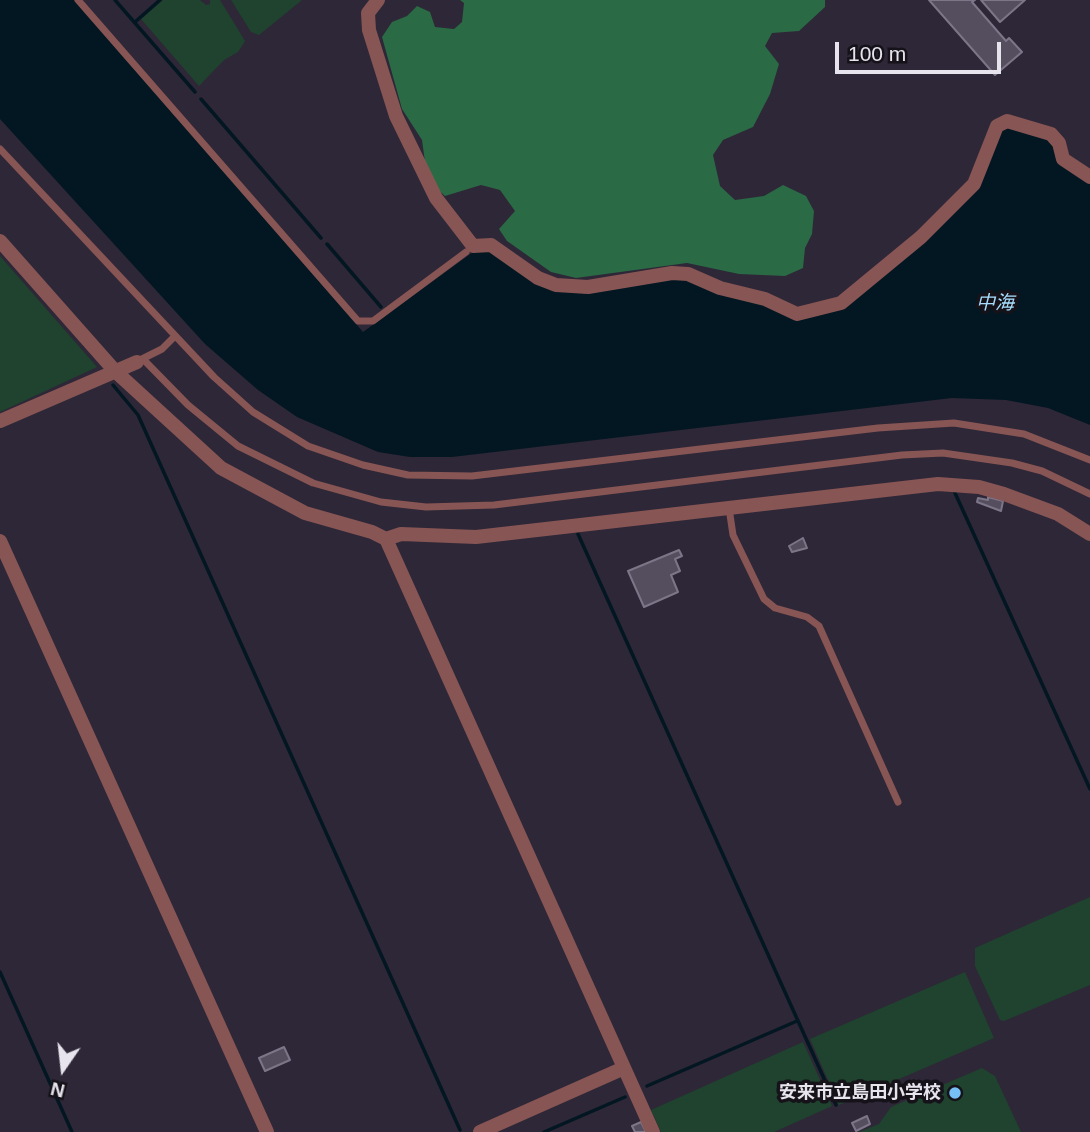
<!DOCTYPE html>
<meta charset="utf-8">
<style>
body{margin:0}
#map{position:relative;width:1090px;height:1132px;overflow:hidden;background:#2e2737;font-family:Helvetica,sans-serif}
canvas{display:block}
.north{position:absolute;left:28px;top:1034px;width:70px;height:70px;-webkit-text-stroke:5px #151219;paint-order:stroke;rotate:194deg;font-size:19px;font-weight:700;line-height:28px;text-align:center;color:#e8e4ee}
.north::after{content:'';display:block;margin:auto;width:24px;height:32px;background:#e8e4ee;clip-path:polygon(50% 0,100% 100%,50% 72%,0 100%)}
.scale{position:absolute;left:835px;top:42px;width:166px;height:32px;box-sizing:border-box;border:4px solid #e8e4ee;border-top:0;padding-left:9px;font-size:21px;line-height:24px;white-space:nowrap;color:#e8e4ee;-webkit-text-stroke:5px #151219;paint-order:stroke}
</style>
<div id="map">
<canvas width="1090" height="1132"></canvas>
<div class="north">N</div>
<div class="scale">100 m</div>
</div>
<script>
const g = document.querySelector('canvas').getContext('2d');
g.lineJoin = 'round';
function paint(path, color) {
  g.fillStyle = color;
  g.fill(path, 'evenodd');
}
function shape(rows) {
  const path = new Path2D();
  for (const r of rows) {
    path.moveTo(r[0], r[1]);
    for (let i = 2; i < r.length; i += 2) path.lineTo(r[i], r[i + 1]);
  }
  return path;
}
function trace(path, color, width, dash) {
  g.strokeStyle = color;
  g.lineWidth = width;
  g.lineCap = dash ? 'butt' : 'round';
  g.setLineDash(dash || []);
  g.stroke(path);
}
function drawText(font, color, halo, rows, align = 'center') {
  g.font = font + ' Helvetica,"Noto Sans JP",sans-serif';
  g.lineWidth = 7;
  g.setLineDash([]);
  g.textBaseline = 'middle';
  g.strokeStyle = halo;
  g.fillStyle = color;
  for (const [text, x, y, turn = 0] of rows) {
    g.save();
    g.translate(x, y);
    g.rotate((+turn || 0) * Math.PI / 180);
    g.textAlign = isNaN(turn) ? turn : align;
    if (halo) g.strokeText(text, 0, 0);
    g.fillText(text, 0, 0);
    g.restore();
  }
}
paint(shape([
 [163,0,200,0,206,5,210,4,210,0,220,0,245,41,238,52,224,60,199,86,141,19],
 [231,0,302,0,259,35,251,32],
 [0,256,97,367,0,412],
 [1090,897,1090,985,1004,1021,1000,1020,975,966,975,948],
 [965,972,994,1038,839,1105,810,1039],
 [803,1042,832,1106,774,1132,661,1132,651,1110],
 [982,1068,995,1076,1021,1132,859,1132,879,1124,891,1107]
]), '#1f432e');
paint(shape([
 [460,0,825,0,825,7,799,31,772,33,765,46,779,64,770,94,753,127,723,140,713,155,720,186,735,200,764,196,783,185,806,196,814,211,812,234,805,248,803,268,785,276,739,274,687,263,576,278,551,272,507,241,499,229,515,211,500,190,481,185,445,196,435,187,425,162,422,140,402,109,382,37,392,22,407,16,417,6,430,12,435,27,454,29,462,22,464,3]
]), '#2a6a45');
paint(shape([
 [0,0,74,0,363,332,480,247,584,294,680,277,764,303,796,320,824,314,978,187,997,132,1011,125,1050,137,1090,181,1090,425,1048,408,1006,400,952,398,452,457,410,457,378,452,297,417,258,390,205,344,0,119]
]), '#031722');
trace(shape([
 [115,0,195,92],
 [135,22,160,0],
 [201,99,321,238],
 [327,244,381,307],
 [113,385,138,415,460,1130],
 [955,493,1090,789],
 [578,534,836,1105],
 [0,972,72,1132],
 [647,1086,797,1021],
 [544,1132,625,1097]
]), '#031722', 3.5);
const building = shape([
 [929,0,975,0,972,2,1006,41,1009,38,1022,52,995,75,929,0],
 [981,0,1025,0,1000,22,981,0],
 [988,497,1003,501,1001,511,977,502,978,498,988,500,988,497],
 [803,538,807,548,792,552,789,546,803,538],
 [679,550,682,556,675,559,680,571,671,575,678,592,644,607,628,571,679,550],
 [284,1047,290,1060,265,1071,259,1058,284,1047],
 [867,1116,870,1124,856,1131,852,1123,867,1116],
 [641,1122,646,1132,635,1132,632,1126,641,1122]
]);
paint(building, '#554e5f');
trace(building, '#7d7588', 2);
trace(shape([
 [78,0,358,321,373,321,466,252],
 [0,149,214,377,253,412,308,446,363,465,408,475,472,476,878,428,954,423,1024,434,1090,460],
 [143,359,188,405,238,446,313,483,381,502,426,507,494,505,902,455,943,453,1012,463,1042,471,1090,494],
 [140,360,162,349,175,336],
 [729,508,733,535,764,599,775,608,807,617,819,626,898,802]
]), '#875554', 7);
trace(shape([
 [378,0,368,13,369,30,396,116,436,198,473,246,491,245,538,278,556,285,588,287,672,273,688,274,720,288,765,299,797,314,841,303,921,237,974,184,997,126,1007,121,1051,134,1059,143,1063,159,1090,177],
 [0,241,115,371,221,468,305,513,372,532,386,539,653,1132],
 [0,421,137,362],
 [386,539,401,534,476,537,938,484,979,487,1004,494,1058,514,1090,534],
 [0,541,267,1132],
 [480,1132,624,1068]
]), '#875554', 14);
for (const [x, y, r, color] of [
 [955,1093,7,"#77bff7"]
]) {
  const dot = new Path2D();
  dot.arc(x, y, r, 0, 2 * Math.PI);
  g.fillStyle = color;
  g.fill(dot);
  trace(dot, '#151219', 2.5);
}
drawText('bold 18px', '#e8e4ee', '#151219', [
 ["安来市立島田小学校",941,1093]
], 'right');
drawText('italic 19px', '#a7dcfd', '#151219', [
 ["中海",995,304]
]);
</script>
